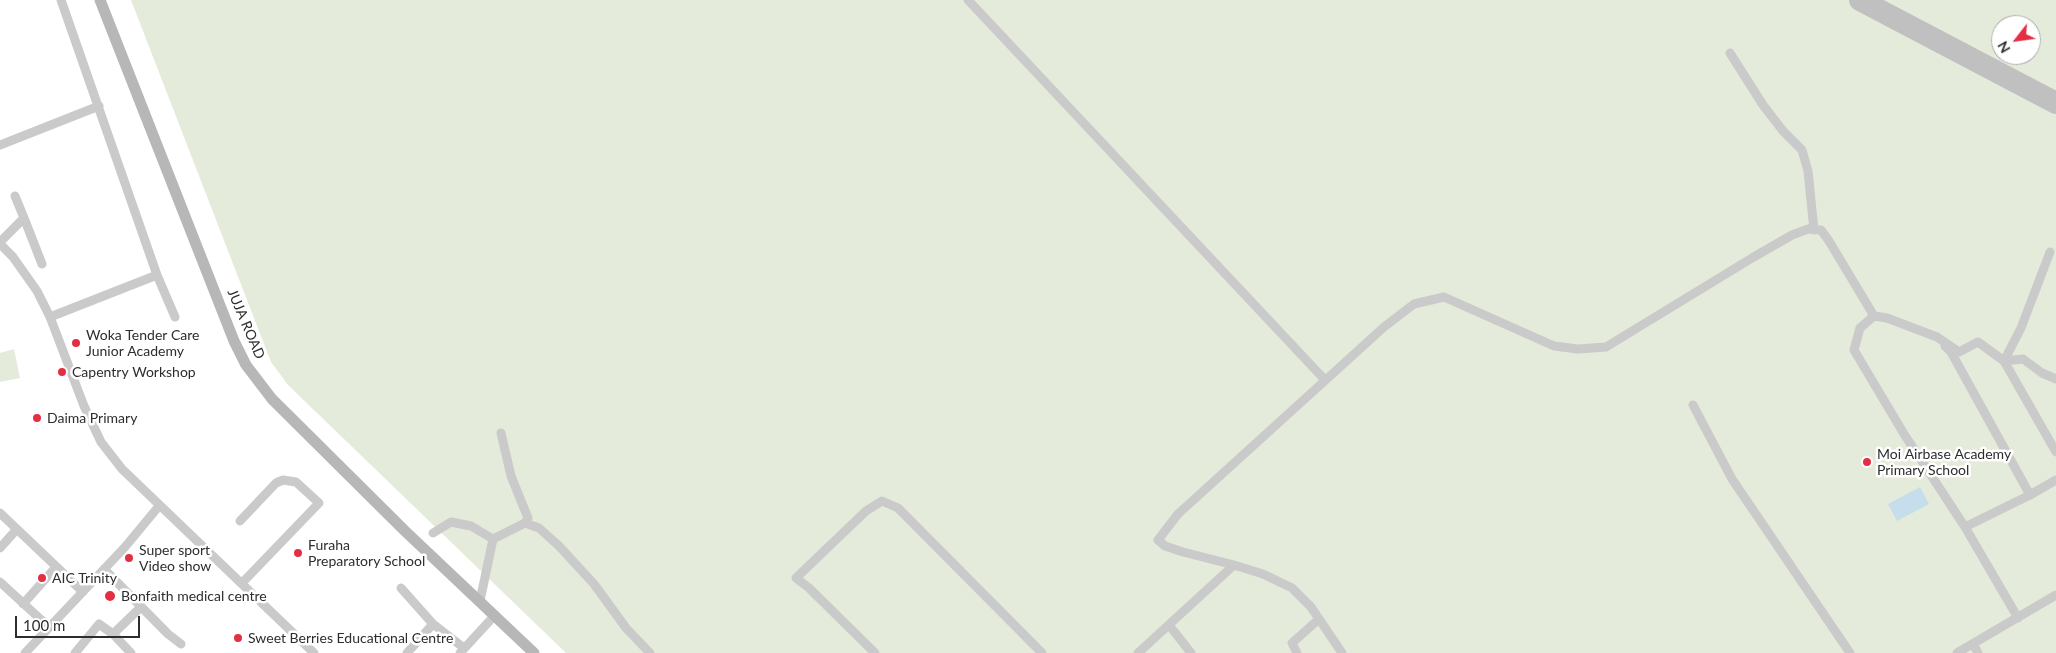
<!DOCTYPE html>
<style>
body{margin:0}
#map{position:relative;width:2056px;height:653px;overflow:hidden;background:#fff;font-family:Lato,sans-serif}
canvas{display:block}
.north{position:absolute;left:1991px;top:15px;width:50px;height:50px;box-sizing:border-box;background:#fff;border:1px solid #ababab;border-radius:50%;rotate:240deg;font-size:14px;font-weight:700;line-height:20px;text-align:center;color:#2d2d2d}
.north::after{content:'';display:block;margin:auto;width:18px;height:22px;background:#e42e43;clip-path:polygon(50% 0,100% 100%,50% 72%,0 100%)}
.scale{position:absolute;left:15px;top:616px;width:125px;height:22px;box-sizing:border-box;border:2px solid #2d2d2d;border-top:0;padding-left:6px;font-size:15px;line-height:18px;white-space:nowrap;color:#2d2d2d;-webkit-text-stroke:4px #fff;paint-order:stroke}
</style>
<div id="map">
<canvas width="2056" height="653"></canvas>
<div class="north">N</div>
<div class="scale">100 m</div>
</div>
<script>
const g = document.querySelector('canvas').getContext('2d');
g.lineJoin = 'round';
function paint(path, color) {
  g.fillStyle = color;
  g.fill(path, 'evenodd');
}
function shape(rows) {
  const path = new Path2D();
  for (const r of rows) {
    path.moveTo(r[0], r[1]);
    for (let i = 2; i < r.length; i += 2) path.lineTo(r[i], r[i + 1]);
  }
  return path;
}
function trace(path, color, width, dash) {
  g.strokeStyle = color;
  g.lineWidth = width;
  g.lineCap = dash ? 'butt' : 'round';
  g.setLineDash(dash || []);
  g.stroke(path);
}
function drawText(font, color, halo, rows, align = 'center') {
  g.font = font + ' Lato,sans-serif';
  g.lineWidth = 5;
  g.setLineDash([]);
  g.textBaseline = 'middle';
  g.strokeStyle = halo;
  g.fillStyle = color;
  for (const [text, x, y, turn = 0] of rows) {
    g.save();
    g.translate(x, y);
    g.rotate((+turn || 0) * Math.PI / 180);
    g.textAlign = isNaN(turn) ? turn : align;
    if (halo) g.strokeText(text, 0, 0);
    g.fillText(text, 0, 0);
    g.restore();
  }
}
paint(shape([
 [131,0,2056,0,2056,653,566,653,288,385,271,362],
 [2001,25,2031,25,2031,55,2001,55],
 [14,349,20,378,0,382,0,353]
]), '#e4ebda');
paint(shape([
 [1920,487,1929,504,1897,521,1888,504]
]), '#c6deeb');
trace(shape([
 [1860,0,2056,103]
]), '#c0c0c0', 22);
trace(shape([
 [968,0,1325,380],
 [1730,53,1763,105,1783,131,1802,150,1808,171,1814,230],
 [0,145,99,106],
 [15,196,24,218],
 [0,242,24,218,42,264],
 [0,244,13,257,37,291,50,317,84,406,101,442,122,469,314,653],
 [2050,252,2021,328,2004,361,2056,452],
 [157,275,175,317],
 [1874,316,1860,328,1854,350,1904,434,1965,527,2018,618],
 [50,317,157,275,61,0],
 [1945,346,1951,352,2030,495],
 [1693,405,1732,479,1850,653],
 [501,433,511,476,528,518,525,523],
 [0,513,83,592],
 [240,521,276,483,283,480,296,482,319,503,242,583],
 [1965,527,2030,495,2056,480],
 [433,533,451,522,471,526,493,539],
 [0,548,17,529],
 [104,569,168,634,181,644],
 [0,582,49,627],
 [401,588,433,624,464,648],
 [480,601,493,539,525,523,539,528,559,546,594,584,626,628,650,653],
 [23,604,56,567],
 [1169,625,1191,653],
 [113,634,141,607],
 [1973,644,1978,653],
 [25,653,125,547,159,506],
 [75,653,99,624,113,634,131,653],
 [407,653,433,624],
 [460,653,495,615],
 [875,653,809,588,796,578,866,511,882,501,898,508,1042,653],
 [1138,653,1234,565],
 [1297,653,1292,643,1319,619],
 [1342,653,1311,607,1292,588,1263,574,1234,565,1183,552,1165,546,1158,540,1178,514,1384,327,1414,304,1444,297,1554,346,1578,349,1606,347,1752,258,1792,235,1808,229,1821,230,1829,241,1874,316,1887,318,1937,337,1959,352,1978,342,2004,361,2023,359,2042,373,2056,379],
 [1957,653,2056,595]
]), '#cacaca', 9);
trace(shape([
 [100,0,234,341,246,365,272,399,405,531,534,653]
]), '#b7b7b7', 11);
for (const [x, y, r, color] of [
 [76,343,5,"#e42e43"],
 [62,372,5,"#e42e43"],
 [37,418,5,"#e42e43"],
 [1867,462,5,"#e42e43"],
 [298,553,5,"#e42e43"],
 [129,558,5,"#e42e43"],
 [42,578,5,"#e42e43"],
 [110,596,6,"#e42e43"],
 [238,638,5,"#e42e43"]
]) {
  const dot = new Path2D();
  dot.arc(x, y, r, 0, 2 * Math.PI);
  g.fillStyle = color;
  g.fill(dot);
  trace(dot, '#fff', 2);
}
drawText('14px', '#2d2d2d', '#fff', [
 ["JUJA ROAD",246,324,67]
]);
drawText('14px', '#2d2d2d', '#fff', [
 ["Woka Tender Care",86,335],
 ["Junior Academy",86,351],
 ["Capentry Workshop",72,372],
 ["Daima Primary",47,418],
 ["Moi Airbase Academy",1877,454],
 ["Primary School",1877,470],
 ["Furaha",308,545],
 ["Preparatory School",308,561],
 ["Super sport",139,550],
 ["Video show",139,566],
 ["AIC Trinity",52,578],
 ["Bonfaith medical centre",121,596],
 ["Sweet Berries Educational Centre",248,638]
], 'left');
</script>
